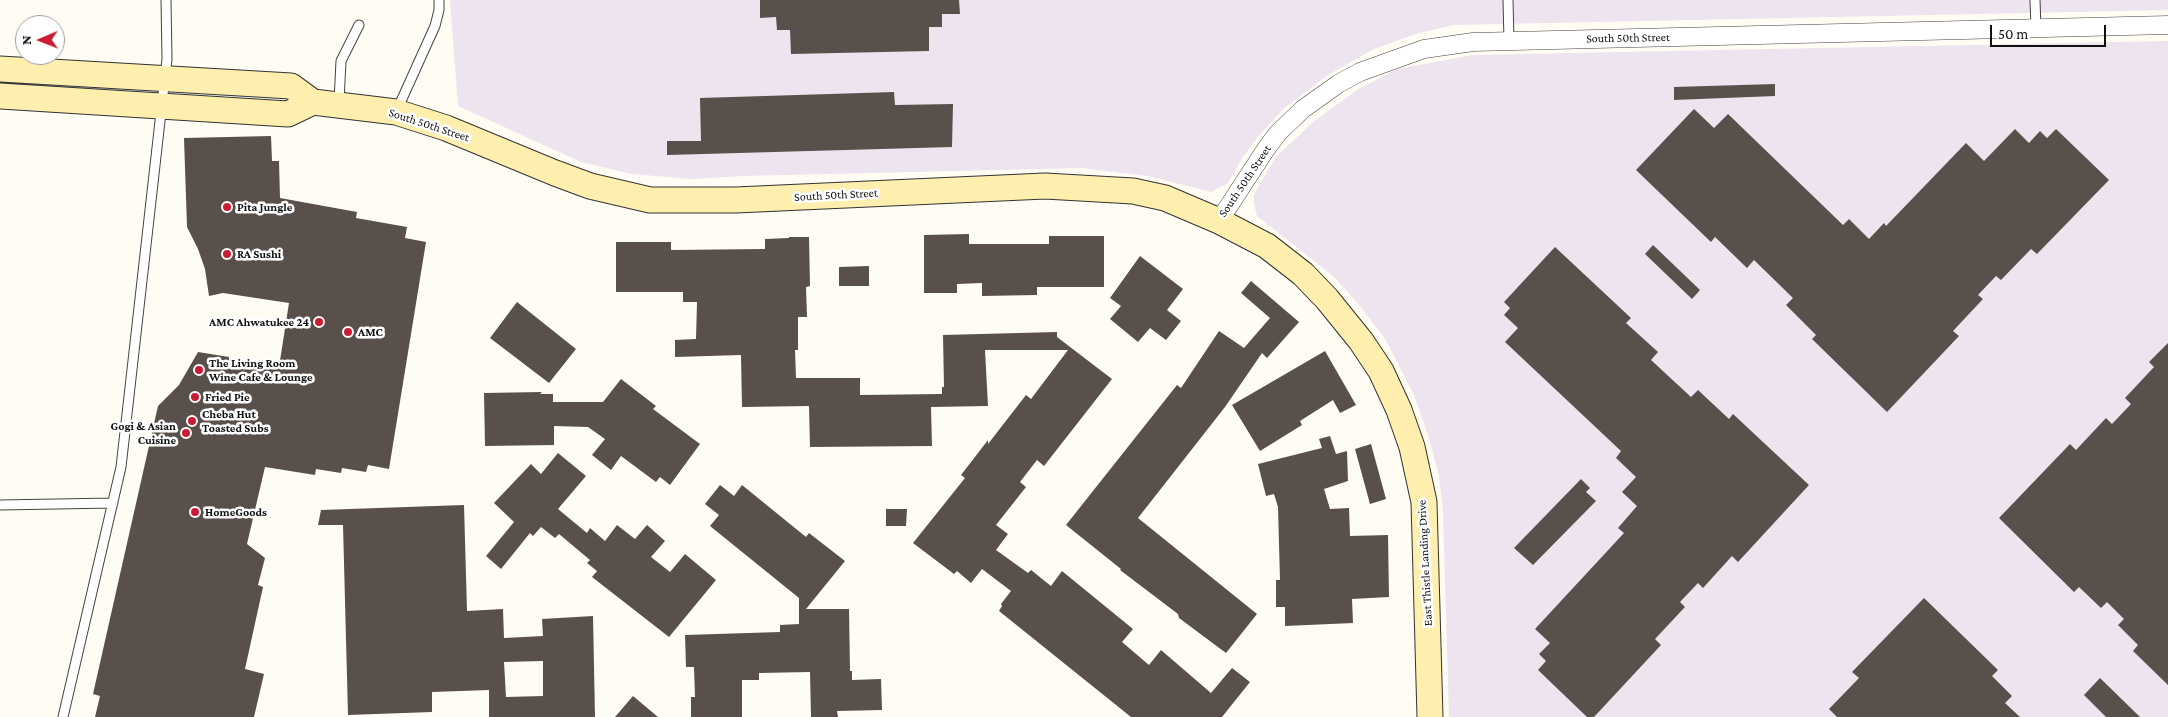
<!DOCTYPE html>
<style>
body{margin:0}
#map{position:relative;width:2168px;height:717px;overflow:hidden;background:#fffcf3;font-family:"Crimson Pro",serif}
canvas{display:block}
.north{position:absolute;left:15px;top:15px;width:50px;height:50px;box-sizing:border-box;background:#fff;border:1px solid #9f9f9f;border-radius:50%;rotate:269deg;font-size:14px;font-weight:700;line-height:20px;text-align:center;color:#101010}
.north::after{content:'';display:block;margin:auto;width:18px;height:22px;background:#ca1d35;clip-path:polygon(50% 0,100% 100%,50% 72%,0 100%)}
.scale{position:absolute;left:1990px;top:25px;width:116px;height:22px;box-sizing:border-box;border:2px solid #101010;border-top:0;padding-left:6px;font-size:15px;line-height:18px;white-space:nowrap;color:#101010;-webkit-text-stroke:4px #fff;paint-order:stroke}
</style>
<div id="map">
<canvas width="2168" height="717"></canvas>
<div class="north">N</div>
<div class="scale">50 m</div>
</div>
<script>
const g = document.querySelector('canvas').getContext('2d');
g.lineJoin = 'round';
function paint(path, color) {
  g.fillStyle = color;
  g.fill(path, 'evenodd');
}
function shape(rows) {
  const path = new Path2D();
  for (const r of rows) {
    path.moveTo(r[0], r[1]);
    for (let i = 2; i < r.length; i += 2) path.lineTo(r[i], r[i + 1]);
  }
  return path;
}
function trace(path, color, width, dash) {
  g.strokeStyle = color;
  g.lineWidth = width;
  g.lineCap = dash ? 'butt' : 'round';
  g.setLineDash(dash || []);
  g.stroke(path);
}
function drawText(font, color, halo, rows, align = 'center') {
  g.font = font + ' "Crimson Pro",serif';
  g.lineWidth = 5;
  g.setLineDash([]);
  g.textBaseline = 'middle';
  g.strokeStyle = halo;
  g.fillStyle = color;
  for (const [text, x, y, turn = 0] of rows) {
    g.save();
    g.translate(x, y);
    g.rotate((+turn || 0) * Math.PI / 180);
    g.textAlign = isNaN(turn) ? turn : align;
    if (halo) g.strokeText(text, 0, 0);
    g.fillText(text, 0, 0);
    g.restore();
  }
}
paint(shape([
 [450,0,2168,0,2168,10,1453,25,1416,34,1374,49,1328,75,1283,109,1257,138,1243,157,1228,183,1211,192,1148,176,1082,168,744,176,691,179,632,174,581,162,458,106],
 [2168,41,2168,717,1449,717,1443,512,1439,476,1429,438,1414,395,1384,337,1355,300,1333,276,1257,216,1254,204,1254,194,1276,157,1313,122,1357,90,1397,69,1473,55]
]), '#ede4ef');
paint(shape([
 [760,0,959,0,960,14,942,14,942,27,929,27,929,51,791,54,790,30,777,30,776,17,760,18],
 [1775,84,1775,96,1674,100,1674,87],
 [894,92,895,105,953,104,952,147,667,155,667,141,701,141,700,98],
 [1694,109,1714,128,1728,114,1843,225,1849,219,1869,239,1884,223,1886,226,1966,143,1984,161,2015,129,2029,143,2040,131,2047,138,2056,129,2109,180,2037,254,2031,249,2001,280,1996,276,1978,295,1983,299,1953,331,1959,336,1887,412,1812,339,1816,335,1786,305,1793,298,1754,260,1747,268,1715,237,1711,242,1636,170],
 [271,136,272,161,279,161,280,198,357,212,356,218,407,227,405,238,426,242,389,469,368,465,366,472,342,468,341,473,316,469,315,475,265,467,247,544,265,558,258,585,263,587,245,669,264,674,254,717,95,717,100,696,93,694,158,406,179,385,198,352,229,357,229,359,279,367,289,303,223,293,209,296,205,269,198,249,187,227,184,138],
 [969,234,969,244,1049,244,1049,236,1104,236,1104,287,1037,287,1037,295,982,296,982,283,957,284,957,293,924,293,924,235],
 [789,237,809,237,810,286,806,287,807,317,798,317,798,350,795,350,796,378,860,378,860,395,942,394,942,387,944,387,943,335,1057,332,1057,337,1112,379,1044,466,1037,460,1020,482,1026,487,996,525,1008,534,996,550,1028,573,1031,570,1051,586,1062,571,1133,629,1122,642,1149,665,1161,650,1211,693,1232,668,1250,682,1222,717,1131,717,999,611,1002,606,1001,604,1011,591,982,569,971,583,957,571,954,574,913,543,965,478,961,475,988,440,988,444,1026,395,1031,399,1068,350,985,350,988,406,931,407,932,446,810,447,809,406,742,407,741,355,675,357,675,340,696,339,697,302,683,302,683,292,616,292,616,242,671,242,671,250,765,249,765,239,789,238],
 [1653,245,1700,290,1692,299,1645,254],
 [1555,247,1631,318,1626,323,1658,352,1651,360,1691,397,1698,390,1729,419,1733,414,1809,485,1738,562,1732,556,1703,588,1698,583,1680,602,1685,607,1655,639,1661,645,1594,717,1587,717,1538,670,1546,661,1539,654,1550,643,1535,629,1624,533,1618,528,1637,506,1622,492,1636,477,1616,458,1621,451,1505,342,1518,328,1504,315,1510,308,1504,302],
 [1140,256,1183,289,1167,310,1181,321,1166,340,1150,328,1138,342,1110,319,1121,306,1110,298],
 [869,266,869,286,839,286,839,267],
 [1251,281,1299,322,1267,358,1262,353,1225,407,1138,518,1257,614,1226,653,1179,618,1178,614,1120,570,1121,569,1066,525,1177,385,1181,388,1219,331,1244,348,1270,318,1241,293],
 [517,302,576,349,549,383,490,338],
 [2168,343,2168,685,2133,651,2138,645,2118,625,2124,619,2107,602,2101,608,2079,587,2074,592,1999,518,2070,444,2076,450,2106,418,2112,424,2131,404,2125,398,2154,367,2149,362],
 [1325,351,1356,405,1340,413,1333,400,1300,421,1302,425,1260,451,1232,405],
 [621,379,656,406,653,409,700,444,670,485,660,477,656,482,621,456,611,470,592,455,605,439,588,427,554,426,554,445,485,446,484,393,542,392,540,394,553,394,553,402,603,402],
 [1330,436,1336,454,1347,451,1348,481,1324,489,1330,509,1349,508,1350,536,1388,535,1389,597,1352,599,1353,623,1285,626,1285,607,1276,607,1276,580,1280,580,1278,507,1274,494,1266,496,1258,464,1322,448,1319,439],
 [1371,444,1386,499,1370,504,1355,449],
 [558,453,586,476,558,509,587,533,590,528,605,541,617,525,635,539,647,525,665,541,651,557,670,572,685,554,716,580,669,637,592,577,597,571,587,563,590,560,559,534,555,538,541,527,533,536,530,533,501,569,486,556,514,522,494,503,531,464,541,474],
 [1581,479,1590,488,1586,492,1596,501,1533,565,1514,548],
 [720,485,734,496,742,485,806,537,809,533,845,561,806,609,849,609,850,671,852,671,852,680,881,679,882,710,837,711,838,717,811,717,810,672,759,673,759,680,742,680,742,717,691,717,691,697,695,697,694,667,686,667,685,635,780,632,780,625,799,624,799,598,710,526,719,515,705,504],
 [464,505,467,611,503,609,504,638,543,636,542,619,593,616,595,717,489,717,489,690,432,692,432,712,348,715,343,525,318,525,321,510],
 [543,661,543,696,506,697,504,662],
 [886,509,907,509,906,526,886,526],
 [1924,598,1998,670,1992,676,2012,696,2005,703,2020,717,1837,717,1829,709,1859,678,1852,672],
 [2100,678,2140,717,2106,717,2084,695],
 [633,696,658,717,615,717]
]), '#59504b');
const lane = shape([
 [1508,0,1509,41],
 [2035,0,2036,27],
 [339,102,341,61,359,25],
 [397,110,435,26,439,10,439,0],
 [0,505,113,503],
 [63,717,121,467,167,59,166,0]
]);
const street = shape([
 [1219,221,1266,149,1278,133,1303,109,1338,84,1360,72,1424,49,1473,42,2168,25]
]);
const secondary = shape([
 [0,69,291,86,313,102,396,112,446,128,555,173,590,186,650,200,736,200,1045,186,1133,191,1165,198,1219,221,1267,246,1303,274,1327,299,1361,341,1381,371,1399,410,1412,447,1424,502,1430,717],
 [0,96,288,114,313,102]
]);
trace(lane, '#434343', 11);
trace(street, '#434343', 19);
trace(secondary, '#323232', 27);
trace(lane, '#fff', 9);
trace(street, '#fff', 18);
trace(secondary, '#ffefae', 25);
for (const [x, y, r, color] of [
 [227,207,5,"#ca1d35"],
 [227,254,5,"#ca1d35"],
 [319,322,5,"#ca1d35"],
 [348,332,5,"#ca1d35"],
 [199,370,5,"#ca1d35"],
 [195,397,5,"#ca1d35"],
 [192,421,5,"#ca1d35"],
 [186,433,5,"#ca1d35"],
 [195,512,5,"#ca1d35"]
]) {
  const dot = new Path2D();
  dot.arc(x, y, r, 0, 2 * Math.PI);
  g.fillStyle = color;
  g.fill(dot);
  trace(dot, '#fff', 2);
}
drawText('12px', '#101010', '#fff', [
 ["South 50th Street",1628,38,-1],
 ["South 50th Street",429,125,18],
 ["South 50th Street",1245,181,-56],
 ["South 50th Street",836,195,-3],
 ["East Thistle Landing Drive",1425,563,-93]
]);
drawText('bold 12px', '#101010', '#fff', [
 ["Pita Jungle",237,207],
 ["RA Sushi",237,254],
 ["AMC Ahwatukee 24",309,322,"right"],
 ["AMC",358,332],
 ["The Living Room",209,363],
 ["Wine Cafe & Lounge",209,377],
 ["Fried Pie",205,397],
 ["Cheba Hut",202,414],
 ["Toasted Subs",202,428],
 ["Gogi & Asian",176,426,"right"],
 ["Cuisine",176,440,"right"],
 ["HomeGoods",205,512]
], 'left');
</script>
